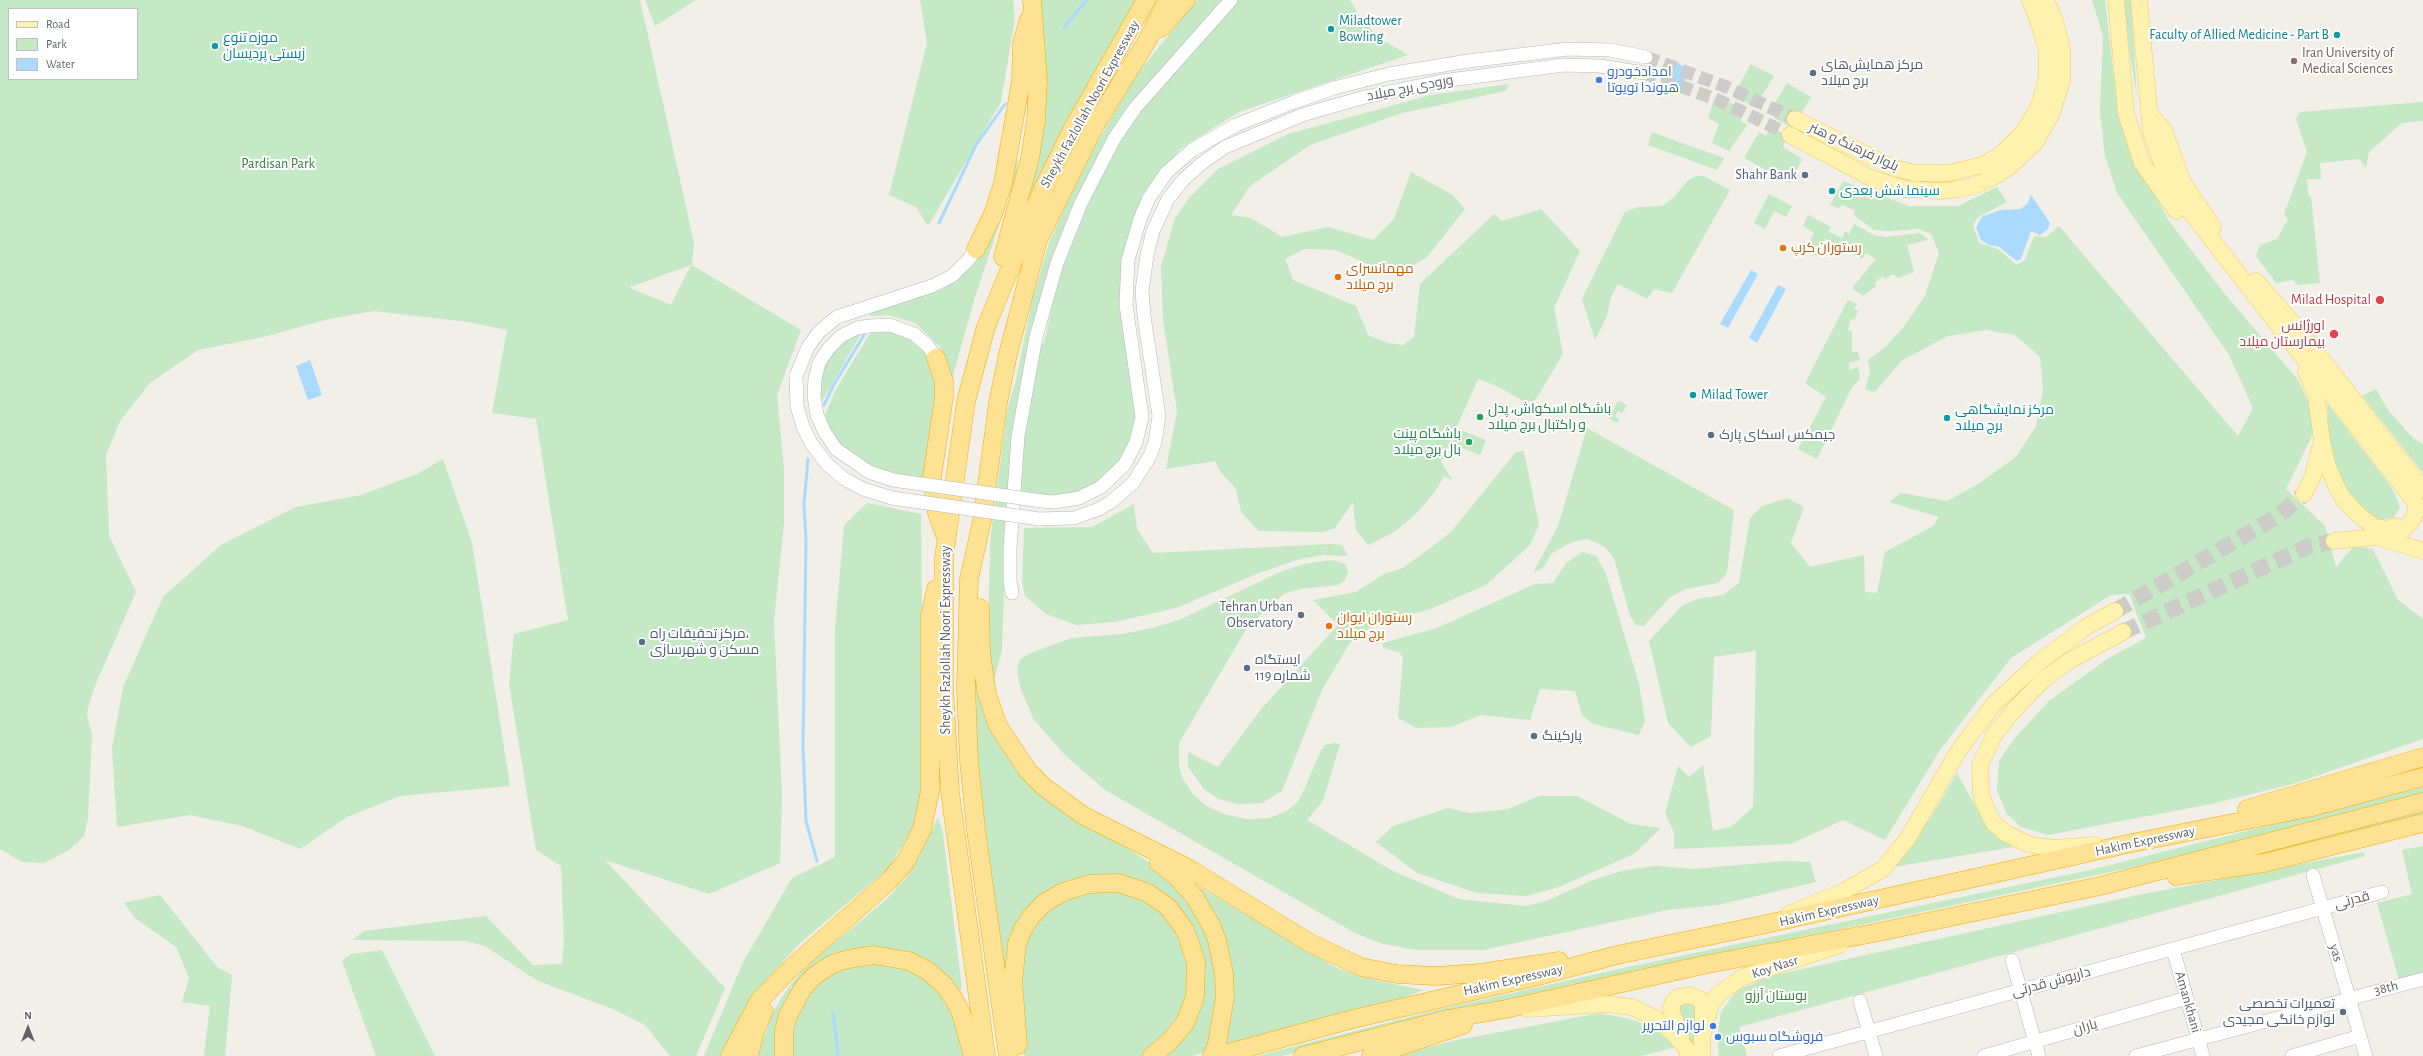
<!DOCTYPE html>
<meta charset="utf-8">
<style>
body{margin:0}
#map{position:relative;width:2423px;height:1056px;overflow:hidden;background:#f1efe8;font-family:"Alegreya Sans",sans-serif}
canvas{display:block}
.legend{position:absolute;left:8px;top:8px;width:130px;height:72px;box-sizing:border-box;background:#fff;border:1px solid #bfc1c3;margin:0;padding:5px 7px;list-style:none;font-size:12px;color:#5f6368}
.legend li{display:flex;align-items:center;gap:8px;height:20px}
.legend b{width:20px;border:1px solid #bfc1c3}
.north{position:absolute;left:8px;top:1008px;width:40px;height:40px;-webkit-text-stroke:3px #fff;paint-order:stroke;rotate:0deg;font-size:11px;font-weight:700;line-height:16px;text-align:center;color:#5f6368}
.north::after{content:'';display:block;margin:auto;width:14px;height:18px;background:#5f6368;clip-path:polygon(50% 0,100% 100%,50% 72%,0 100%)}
</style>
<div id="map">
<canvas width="2423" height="1056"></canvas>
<ul class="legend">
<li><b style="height:5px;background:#fff2af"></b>Road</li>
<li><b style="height:11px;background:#c5e8c5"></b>Park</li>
<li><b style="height:11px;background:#aadaff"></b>Water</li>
</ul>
<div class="north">N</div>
</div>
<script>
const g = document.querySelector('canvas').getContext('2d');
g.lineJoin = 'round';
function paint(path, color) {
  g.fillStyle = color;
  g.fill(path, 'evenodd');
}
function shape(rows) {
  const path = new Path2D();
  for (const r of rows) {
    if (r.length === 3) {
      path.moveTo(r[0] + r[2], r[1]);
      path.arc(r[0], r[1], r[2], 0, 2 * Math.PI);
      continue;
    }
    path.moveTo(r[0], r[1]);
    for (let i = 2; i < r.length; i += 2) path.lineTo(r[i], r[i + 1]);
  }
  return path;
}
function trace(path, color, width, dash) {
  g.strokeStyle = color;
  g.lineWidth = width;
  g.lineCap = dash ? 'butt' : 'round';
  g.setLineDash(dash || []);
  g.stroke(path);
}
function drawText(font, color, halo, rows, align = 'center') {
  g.font = font + ' "Alegreya Sans",Cairo,sans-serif';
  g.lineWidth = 4;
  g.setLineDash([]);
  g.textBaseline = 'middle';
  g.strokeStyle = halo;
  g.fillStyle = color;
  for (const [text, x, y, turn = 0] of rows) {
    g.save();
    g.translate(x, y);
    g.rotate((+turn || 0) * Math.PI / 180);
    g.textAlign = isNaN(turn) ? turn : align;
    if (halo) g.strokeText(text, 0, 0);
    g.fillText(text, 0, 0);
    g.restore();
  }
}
paint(shape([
 [0,0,640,0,694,243,692,265,801,330,777,395,784,469,784,523,774,621,782,796,780,863,709,894,605,860,725,988,696,1056,670,1056,645,1025,615,1010,536,980,485,946,466,941,352,940,364,931,486,916,533,965,562,964,564,940,561,866,536,850,509,684,514,634,568,620,536,419,492,413,507,330,468,322,374,311,329,319,263,337,198,350,150,383,120,421,106,455,109,536,136,592,94,688,88,708,87,715,92,735,88,819,84,836,69,850,44,863,22,862,0,849],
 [9,9,137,9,137,79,9,79],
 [691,265,671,305,630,288,630,287],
 [645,0,696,0,655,26],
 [920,0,1013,0,1015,18,1001,102,928,226,916,207,889,195,927,43],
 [1039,0,1141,0,1015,240],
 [1197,0,1222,0,1140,95,1050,269,1033,324,1014,422,1006,527,1002,651,992,687,988,649,990,542,1007,410,1016,380,1032,300,1050,240,1071,194,1099,139,1137,74],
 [1236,0,1350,0,1362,20,1379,38,1408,55,1239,112,1180,149,1169,164,1128,239,1138,413,1128,450,1108,475,1081,492,1049,497,1017,493,1021,439,1036,350,1044,343,1054,298,1052,292,1069,240,1128,125],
 [2092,0,2105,0,2118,112,2135,159,2169,221,2224,293,2298,380,2309,403,2315,430,2286,489,2325,526,2336,567,2354,546,2373,549,2398,600,2423,619,2423,739,2296,783,2211,804,2048,835,2021,827,2007,814,1997,791,1999,761,2014,739,2049,701,2107,659,2146,638,2129,594,2111,595,2011,658,1940,750,1885,840,1843,820,1791,844,1674,849,1674,833,1665,813,1678,766,1689,777,1703,765,1713,831,1731,827,1753,807,1756,651,1714,657,1711,736,1691,747,1668,723,1649,641,1682,606,1697,599,1723,595,1739,583,1750,518,1762,506,1788,498,1804,507,1791,543,1810,567,1864,555,1865,592,1877,593,1885,552,1933,526,1939,517,1889,502,1901,493,1947,501,1978,484,2016,457,2036,426,2043,389,2040,357,2015,335,1986,330,1948,336,1901,361,1875,392,1865,389,1870,372,1868,360,1883,349,1902,329,1925,296,1939,253,1931,234,1919,229,1889,231,1874,230,1854,215,1855,211,1843,205,1838,208,1830,205,1843,181,1909,206,1958,206,1997,187,2007,202,1977,218,1973,225,1979,243,1998,249,2017,265,2025,260,2034,236,2046,237,2059,226,2238,436,2253,408,2229,355,2117,193,2105,156,2100,112,2103,36],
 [2124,0,2131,0,2137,98,2129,48],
 [1751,64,1774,76,1761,97,1755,94,1750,105,1734,94],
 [1787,83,1811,97,1793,128,1774,118,1781,108,1774,105],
 [1509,84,1506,91,1402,113,1310,145,1250,186,1231,215,1251,218,1282,237,1328,227,1373,240,1394,219,1411,172,1453,195,1465,209,1427,257,1404,271,1374,267,1336,250,1304,249,1285,259,1293,280,1356,306,1368,335,1388,343,1403,345,1414,337,1420,284,1494,214,1502,221,1541,209,1580,251,1554,308,1563,354,1536,399,1527,403,1497,386,1478,379,1441,462,1453,481,1444,476,1434,493,1415,515,1394,532,1368,545,1356,530,1353,502,1334,529,1322,532,1259,531,1241,512,1236,489,1220,471,1215,461,1166,469,1177,411,1163,320,1161,267,1175,218,1190,197,1218,169,1288,134,1431,95],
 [1715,97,1728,104,1729,102,1745,110,1740,120,1747,125,1729,151,1712,143,1719,124,1708,118],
 [2423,102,2423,121,2402,123,2369,152,2366,168,2360,159,2320,163,2321,179,2307,179,2308,194,2311,196,2320,283,2297,285,2293,280,2276,283,2256,256,2260,245,2277,239,2288,219,2284,214,2307,152,2296,119,2300,112],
 [1771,127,1787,135,1783,147,1802,159,1790,183,1744,158,1759,132,1766,136],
 [1652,132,1679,142,1724,158,1717,170,1648,145],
 [1018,157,1017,171,975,297,952,379,940,347,915,323,889,315,870,316,870,312,943,289,972,267,995,229],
 [1696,176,1704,176,1730,190,1672,293,1654,289,1647,299,1618,284,1611,297,1607,316,1595,340,1582,299,1625,212,1638,207,1663,206,1676,195,1688,180],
 [1769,194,1792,206,1786,217,1774,211,1765,229,1754,223],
 [1808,215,1831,227,1829,232,1842,238,1845,231,1849,234,1854,224,1874,235,1886,237,1920,233,1928,240,1907,245,1914,272,1898,278,1893,274,1885,279,1882,276,1875,283,1876,286,1863,296,1852,288,1876,259,1866,253,1862,259,1825,239,1817,256,1805,251,1814,233,1803,226],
 [1848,300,1857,304,1854,308,1858,311,1854,320,1851,319,1848,331,1852,331,1852,352,1858,352,1860,360,1849,363,1849,370,1858,367,1860,379,1852,387,1817,459,1798,449,1826,397,1805,383],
 [872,330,887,330,903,334,917,343,927,354,938,376,925,479,874,469,838,444,824,417,835,391],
 [862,332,824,398,820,404,819,379,828,357,841,343],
 [2376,389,2388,410,2413,438,2423,444,2423,473,2362,396],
 [1618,401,1627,405,1622,413,1618,411,1615,417,1619,419,1617,423,1609,418],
 [2327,403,2392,488,2400,507,2393,518,2378,520,2366,513,2347,489,2334,461,2329,438],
 [1587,428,1734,510,1727,573,1718,583,1686,589,1670,597,1644,626,1636,625,1630,616,1614,558,1604,546,1588,539,1572,542,1552,553,1543,568,1533,573,1558,526],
 [1458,429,1486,440,1480,455,1452,444],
 [1524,451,1539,525,1530,545,1486,585,1428,610,1379,621,1349,644,1322,690,1282,791,1262,803,1238,804,1218,799,1204,789,1188,767,1188,752,1218,767,1262,708,1338,625,1313,600,1356,592,1384,574,1403,568,1450,533,1516,452],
 [443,459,472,543,510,786,400,796,347,817,300,849,242,826,190,815,117,827,112,748,123,687,163,597,221,545,296,507,361,495,417,474],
 [867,503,921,514,924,783,914,826,889,868,800,943,756,991,723,1056,704,1056,743,962,792,878,835,857,835,630,844,525],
 [1134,504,1137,529,1153,553,1329,544,1342,545,1348,556,1323,555,1300,559,1259,573,1176,608,1114,622,1076,625,1046,614,1025,596,1022,582,1024,528,1092,527],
 [1582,552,1596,556,1606,574,1639,684,1645,721,1639,735,1593,724,1582,715,1575,691,1540,689,1530,720,1481,715,1451,727,1416,728,1398,718,1403,658,1399,652,1383,648,1382,643,1437,628,1535,584,1553,583,1566,563],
 [1332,560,1345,564,1348,572,1345,580,1338,585,1301,589,1286,593,1269,606,1247,628,1179,743,1179,767,1183,779,1193,794,1205,805,1223,814,1247,819,1269,818,1285,812,1297,803,1304,790,1321,750,1325,745,1333,743,1340,744,1323,801,1307,820,1393,871,1459,899,1525,906,1547,901,1590,881,1625,870,1656,866,1693,869,1785,861,1810,862,1816,882,1718,905,1668,910,1483,950,1417,950,1383,944,1355,933,1105,790,1065,755,1034,720,1020,687,1017,668,1020,660,1028,654,1071,638,1122,634,1152,628,1179,620,1280,572,1304,564],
 [975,628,990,721,1091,825,1158,868,1197,908,1220,979,1211,1050,1192,1056,1158,1056,1179,1039,1197,944,1129,881,1030,911,1010,1020,984,844,974,717],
 [1957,773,1986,825,2013,847,1893,867,1931,817],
 [2423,787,2423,793,2346,815,2129,868,1639,972,1281,1056,1257,1056,1437,1010,1623,968,2090,870],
 [1539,796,1577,796,1631,824,1661,828,1634,854,1559,887,1526,896,1477,893,1417,873,1376,842,1393,826,1448,808,1470,813,1508,809],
 [2423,809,2423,818,2265,858,2237,857],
 [938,817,943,833,962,989,953,991,945,981,851,953,777,1025,775,1056,757,1056,774,1010,788,988,801,972,823,952,888,898,906,878,918,859],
 [2423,846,2423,975,2399,980,2377,903,2412,894,2402,850],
 [2364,852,2365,856,1739,1027,1747,1056,1719,1056,1717,1037,1721,1012,1737,990,1771,976,2133,896],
 [1189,881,1337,968,1361,977,1423,990,1397,1000,1222,1048,1229,1004],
 [1093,889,1136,893,1172,919,1192,973,1180,1022,1142,1056,1024,1056,1017,994,1028,932,1050,905],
 [160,895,218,968,232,975,225,1056,204,1056,210,1006,182,1002,189,978,176,947,135,918,124,903],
 [382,950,435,1056,376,1056,342,961,351,954],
 [859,961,913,968,947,997,967,1056,789,1056,789,1028,816,981],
 [1683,1001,1698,1007,1698,1056,1683,1028,1678,1005],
 [1600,1013,1630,1019,1652,1027,1676,1047,1641,1056,1396,1056,1452,1041]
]), '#c5e8c5');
paint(shape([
 [1673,75,13],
 [2031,195,2050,223,2048,229,2040,235,2031,231,2021,259,2017,261,1999,247,1989,245,1981,240,1976,227,1982,217,2000,210,2021,209,2028,203],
 [1751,270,1758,274,1728,328,1720,324],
 [1778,285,1786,289,1757,343,1749,338],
 [310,360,322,395,308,400,296,366]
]), '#aadaff');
trace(shape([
 [1064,27,1087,0],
 [939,223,976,145,1005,104],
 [824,405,833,386,864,335],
 [808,459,804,504,806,540,803,746,806,821,817,861],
 [833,1013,838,1056]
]), '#aadaff', 3);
trace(shape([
 [1646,57,1724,86,1795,119],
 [1644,73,1718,100,1790,135]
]), '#ccccc8', 13, [13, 6]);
trace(shape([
 [2115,611,2278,516,2304,494],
 [2123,632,2309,546,2334,541]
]), '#ccccc8', 16, [16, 8]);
const minor = shape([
 [819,363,829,348,841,336,857,328,869,326,890,325,914,334,928,346,936,358],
 [796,376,808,347,819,332,837,317,932,286,952,276,969,259,976,249],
 [1042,501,1054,502,1079,498,1101,487,1125,464,1136,442,1142,417,1126,305,1128,260,1140,219,1149,198,1166,173,1192,150,1236,125,1294,102,1334,88,1389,74,1468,61,1568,49,1610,50,1646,57],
 [1039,519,1074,518,1099,509,1111,502,1133,483,1150,456,1155,442,1159,416,1144,316,1142,291,1147,255,1153,231,1168,199,1183,180,1202,163,1225,147,1305,114,1365,97,1442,81,1564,65,1600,66,1644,73],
 [1012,593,1010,581,1010,549,1018,436,1036,337,1057,263,1081,203,1114,139,1135,108,1231,0],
 [2313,875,2366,1056],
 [2173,949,2203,1056],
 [2012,960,2039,1056],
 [1860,1001,1876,1056],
 [1779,1056,2382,892],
 [1984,1056,2187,998],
 [2136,1056,2423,979],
 [2292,1056,2360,1036]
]);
const major = shape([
 [2116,0,2126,113,2142,163,2176,211],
 [2139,0,2151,132,2162,163,2175,192,2415,502,2416,511,2412,521,2400,533,2377,537,2334,541],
 [2149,113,2164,130,2182,181,2213,227],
 [1795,119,1894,168,1915,173,1949,173,1982,165,1999,156,2023,133,2039,107,2047,78,2047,51,2040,26,2030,0],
 [1790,135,1873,179,1906,189,1940,191,1958,189,1975,186,1995,176,2008,168,2035,143,2052,113,2062,80,2062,49,2055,21,2046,0],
 [2256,281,2299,330,2423,489],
 [2306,372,2316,395,2322,441,2327,464,2336,486,2344,500,2361,517,2375,527,2387,529,2395,526],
 [2304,494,2313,476,2321,444],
 [2381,538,2423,551],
 [2095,845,2055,848,2038,846,2028,844,2005,833,1993,822,1983,801,1981,792,1980,765,1994,735,2013,711,2043,680,2069,661,2123,632],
 [1789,914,1844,891,1883,869,1908,838,1959,750,1993,705,2038,663,2086,627,2115,611],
 [1527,1009,1606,1004,1632,1007,1655,1018,1669,1029,1687,1049,1688,1056],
 [1681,1037,1671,1009,1673,1002,1678,997,1689,995,1700,999,1703,1006,1703,1022],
 [1702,1056,1702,1037,1711,1004,1718,995,1741,978,1754,973,1840,945]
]);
const highway = shape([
 [1161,28,1186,0],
 [976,249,993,214,1003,183,1021,81,1022,43,1029,19],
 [1003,257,1030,158,1036,120,1038,80,1032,0],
 [936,358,944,381,944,397,932,477,937,513,945,535],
 [980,608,981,654,987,694,998,726,1028,771,1044,787,1084,816,1188,868,1310,943,1361,967,1397,974,1435,976,1480,973,1559,961],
 [2247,809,2423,757],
 [1159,863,1175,875,1194,896,1211,925,1217,940,1224,974,1225,997,1217,1044,1212,1056],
 [2176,876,2264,863,2423,823],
 [1018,1045,1013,981,1017,944,1023,929,1031,917,1044,903,1063,892,1089,884,1119,883,1148,893,1168,907,1185,930,1196,962,1195,997,1185,1023,1170,1041,1152,1056],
 [730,1056,759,1001,790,969,889,881,906,861,922,829,930,791,930,617,936,589],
 [749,1056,755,1031,764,1011],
 [784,1056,784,1031,788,1015,803,988,814,976,832,964,848,959,874,955,909,961,928,971,944,985,954,999,961,1013,973,1056],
 [986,1056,950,792,944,687,944,557,966,401,986,327,1042,191,1073,128,1146,0],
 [1008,1056,976,830,969,761,966,687,969,579,982,521,998,403,1008,354,1038,240,1094,127,1147,41,1168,0],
 [1217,1056,1353,1019,1538,976,1617,955,1762,925,2132,843,2308,808,2423,777],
 [1303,1056,1448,1019,1506,1009,1703,965,1874,933,2100,886,2423,802],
 [1371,1056,1463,1025]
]);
trace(minor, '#b5b8bc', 14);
trace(major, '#f2c960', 17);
trace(highway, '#f9ab00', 19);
trace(minor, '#fff', 13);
trace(major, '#fff2af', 16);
trace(highway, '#fde293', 18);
const minorBridge = shape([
 [819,363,815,379,814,396,817,415,824,431,836,449,869,472,893,480,1042,501],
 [796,376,797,406,803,427,811,443,827,464,843,478,863,489,892,498,1039,519]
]);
trace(minorBridge, '#b5b8bc', 14, []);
trace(minorBridge, '#fff', 13);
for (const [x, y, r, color] of [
 [1331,29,4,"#0f9aa8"],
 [2337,35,4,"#0f9aa8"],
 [215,46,4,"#0f9aa8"],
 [2294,61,4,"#8d6e63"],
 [1813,73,4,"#5c6f8a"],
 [1599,80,4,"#3f7fe0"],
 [1805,175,4,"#5c6f8a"],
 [1832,191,4,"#0f9aa8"],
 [1783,248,4,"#e8710a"],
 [1338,277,4,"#e8710a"],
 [2380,300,5,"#e0444e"],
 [2334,334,5,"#e0444e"],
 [1693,395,4,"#0f9aa8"],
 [1480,417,4,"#2e9e5b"],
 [1947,418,4,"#0f9aa8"],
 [1711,435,4,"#5c6f8a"],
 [1469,442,4,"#2e9e5b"],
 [1301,615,4,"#5c6f8a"],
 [1329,626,4,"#e8710a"],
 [642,642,4,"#5c6f8a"],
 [1247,668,4,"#5c6f8a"],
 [1534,736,4,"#5c6f8a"],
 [2343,1012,4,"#5c6f8a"],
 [1713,1026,4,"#3f7fe0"],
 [1718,1037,4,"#3f7fe0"]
]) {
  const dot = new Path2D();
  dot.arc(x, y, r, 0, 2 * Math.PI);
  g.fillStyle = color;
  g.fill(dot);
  trace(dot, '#fff', 1.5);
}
drawText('14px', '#0d838f', '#fff', [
 ["Miladtower",1339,21],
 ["Bowling",1339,37],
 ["Faculty of Allied Medicine - Part B",2329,35,"right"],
 ["موزه تنوع",223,38],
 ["زیستی پردیسان",223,54],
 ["سینما شش بعدی",1840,191],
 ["Milad Tower",1701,395],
 ["مرکز نمایشگاهی",1955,410],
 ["برج میلاد",1955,426]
], 'left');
drawText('14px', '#785e54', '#fff', [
 ["Iran University of",2302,53],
 ["Medical Sciences",2302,69]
], 'left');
drawText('14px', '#4e5e75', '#fff', [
 ["مرکز همایش‌های",1821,65],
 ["برج میلاد",1821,81],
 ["Shahr Bank",1797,175,"right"],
 ["جیمکس اسکای پارک",1719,435],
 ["Tehran Urban",1293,607,"right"],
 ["Observatory",1293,623,"right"],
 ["مرکز تحقیقات راه،",650,634],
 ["مسکن و شهرسازی",650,650],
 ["ایستگاه",1255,660],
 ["شماره 119",1255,676],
 ["پارکینگ",1542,736],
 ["تعمیرات تخصصی",2335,1004,"right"],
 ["لوازم خانگی مجیدی",2335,1020,"right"]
], 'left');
drawText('14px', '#366cbe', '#fff', [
 ["امدادخودرو",1607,72],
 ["هیوندا تویوتا",1607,88],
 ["لوازم التحریر",1705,1026,"right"],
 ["فروشگاه سبوس",1726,1037]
], 'left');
drawText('14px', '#5f6368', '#fff', [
 ["ورودی برج میلاد",1410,88,-11],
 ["Sheykh Fazlollah Noori Expressway",1090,104,-61],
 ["بلوار فرهنگ و هنر",1854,147,25],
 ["Sheykh Fazlollah Noori Expressway",946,640,-90],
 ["Hakim Expressway",2145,841,-12],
 ["قدرتی",2352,900,-15],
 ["Hakim Expressway",1829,911,-13],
 ["yas",2336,953,74],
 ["Koy Nasr",1775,967,-18],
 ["Hakim Expressway",1513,980,-13],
 ["داریوش قدرتی",2051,982,-15],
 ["38th",2386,988,-14],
 ["Amankhani",2188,1002,74],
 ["یاران",2085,1027,-16]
]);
drawText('14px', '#348238', '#fff', [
 ["Pardisan Park",278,164],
 ["بوستان آرزو",1776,996]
]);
drawText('14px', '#c56008', '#fff', [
 ["رستوران کرپ",1791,248],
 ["مهمانسرای",1346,269],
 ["برج میلاد",1346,285],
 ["رستوران ایوان",1337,618],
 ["برج میلاد",1337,634]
], 'left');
drawText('14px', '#be3a42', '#fff', [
 ["Milad Hospital",2371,300],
 ["اورژانس",2325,326],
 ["بیمارستان میلاد",2325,342]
], 'right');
drawText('14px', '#27864d', '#fff', [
 ["باشگاه اسکواش، پدل",1488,409],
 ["و راکتبال برج میلاد",1488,425],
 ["باشگاه پینت",1461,434,"right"],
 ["بال برج میلاد",1461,450,"right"]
], 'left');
</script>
